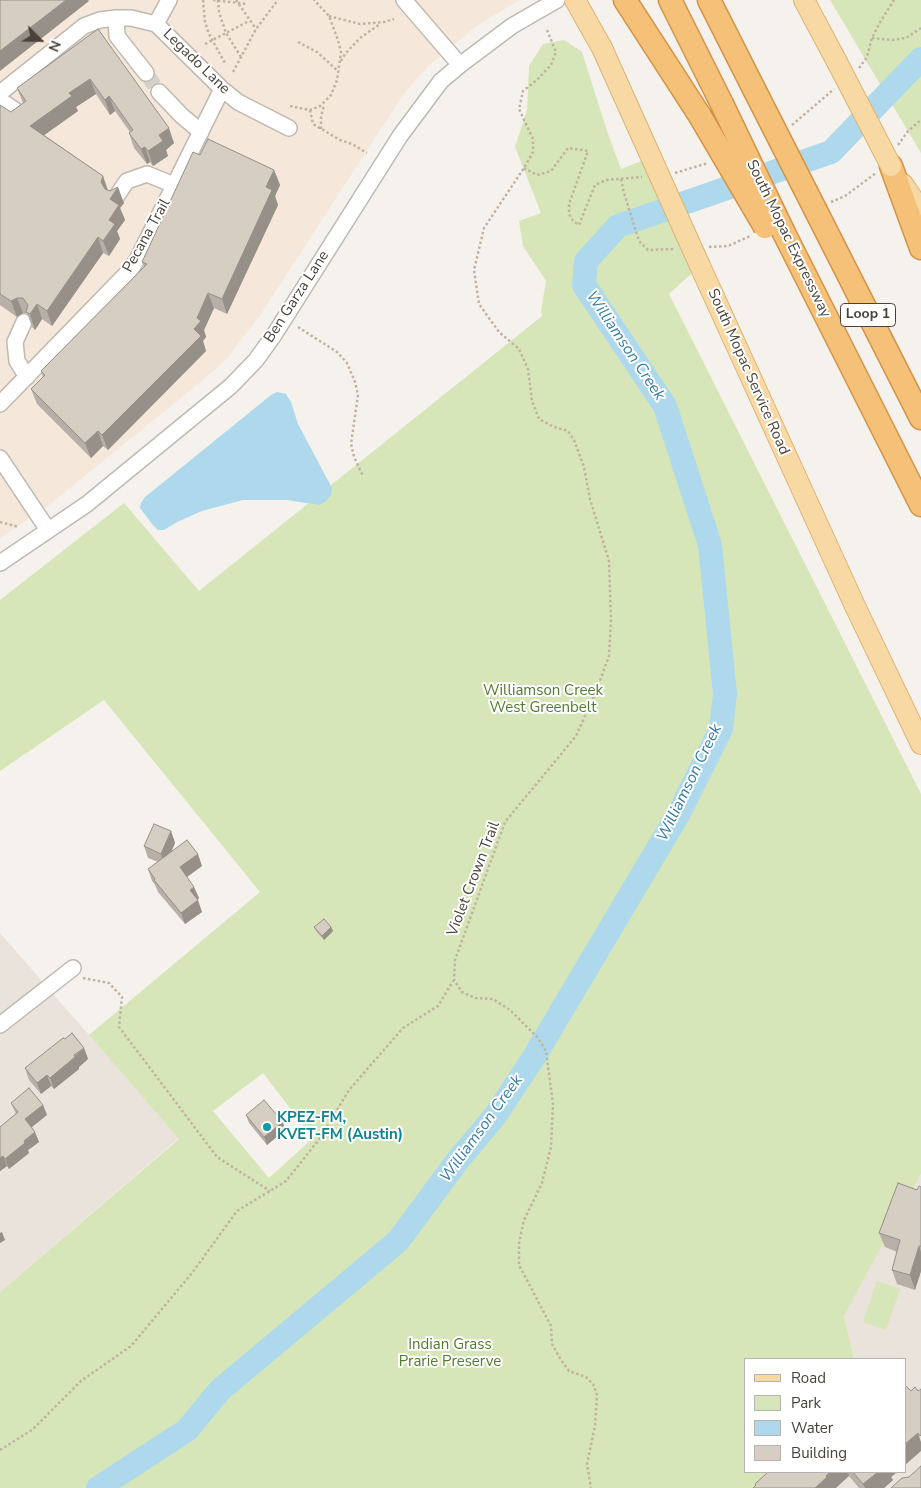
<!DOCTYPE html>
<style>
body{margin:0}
#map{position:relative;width:921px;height:1488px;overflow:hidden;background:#f5f2ed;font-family:"Nunito Sans",sans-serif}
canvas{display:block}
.legend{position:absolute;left:744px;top:1358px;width:162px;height:115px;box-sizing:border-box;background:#fff;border:1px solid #b7b3b0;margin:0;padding:6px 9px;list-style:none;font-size:15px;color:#4a423a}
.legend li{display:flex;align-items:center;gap:10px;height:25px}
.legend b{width:25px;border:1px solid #b7b3b0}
.north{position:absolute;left:15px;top:15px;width:50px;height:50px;-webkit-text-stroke:4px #fff;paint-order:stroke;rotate:113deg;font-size:14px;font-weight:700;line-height:20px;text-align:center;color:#4a423a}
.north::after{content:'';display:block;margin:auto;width:18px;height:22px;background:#4a423a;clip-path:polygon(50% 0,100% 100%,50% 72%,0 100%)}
</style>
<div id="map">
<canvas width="921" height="1488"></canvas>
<ul class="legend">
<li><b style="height:6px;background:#f8d8a3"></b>Road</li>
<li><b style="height:14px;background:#d6e6b9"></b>Park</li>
<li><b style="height:14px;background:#aed9ed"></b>Water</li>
<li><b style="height:14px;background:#d6cdc3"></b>Building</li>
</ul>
<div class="north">N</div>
</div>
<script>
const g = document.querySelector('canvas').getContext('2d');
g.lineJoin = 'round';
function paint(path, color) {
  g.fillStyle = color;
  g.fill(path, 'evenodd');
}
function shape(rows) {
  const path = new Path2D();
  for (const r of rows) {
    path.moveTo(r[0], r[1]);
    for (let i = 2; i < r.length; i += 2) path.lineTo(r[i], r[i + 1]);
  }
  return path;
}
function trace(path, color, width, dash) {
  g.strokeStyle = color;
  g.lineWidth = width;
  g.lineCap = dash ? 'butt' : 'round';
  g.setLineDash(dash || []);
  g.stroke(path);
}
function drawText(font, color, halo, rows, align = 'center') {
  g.font = font + ' "Nunito Sans",sans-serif';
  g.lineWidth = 4;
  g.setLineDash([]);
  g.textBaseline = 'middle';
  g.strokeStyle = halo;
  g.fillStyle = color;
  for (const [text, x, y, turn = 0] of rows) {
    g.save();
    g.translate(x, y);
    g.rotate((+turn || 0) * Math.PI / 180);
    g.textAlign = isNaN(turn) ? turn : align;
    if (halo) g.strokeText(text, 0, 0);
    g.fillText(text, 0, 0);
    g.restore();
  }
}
paint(shape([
 [0,933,179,1138,0,1292],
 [921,1174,921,1488,758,1488,775,1472,905,1472,905,1359,854,1359,844,1316]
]), '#e9e3db');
paint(shape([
 [0,0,519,0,478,25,428,66,403,95,261,314,228,357,209,375,49,505,0,538]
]), '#f5e7da');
paint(shape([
 [830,0,921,0,921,153],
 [564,40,582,52,607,131,621,169,651,157,700,266,669,294,921,794,921,1174,844,1316,854,1359,745,1359,745,1472,775,1472,758,1488,0,1488,0,1292,179,1139,89,1035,260,892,104,700,0,771,0,600,124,503,199,591,542,316,541,311,546,281,523,246,519,221,541,213,515,147,527,110,529,66,543,44],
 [263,1073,313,1138,269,1178,213,1111],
 [877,1281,900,1289,886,1330,863,1322]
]), '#d6e6b9');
paint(shape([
 [277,392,286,394,291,402,298,424,332,488,331,495,325,502,319,505,287,500,243,500,202,511,177,522,164,530,158,530,152,524,140,508,141,503,145,497,271,395]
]), '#aed9ed');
trace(shape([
 [98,1488,187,1430,220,1390,398,1241,458,1160,495,1116,534,1057,679,813,721,729,725,694,710,545,665,406,584,285,586,261,618,226,831,152,921,59]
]), '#aed9ed', 24);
trace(shape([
 [146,73,159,92]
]), '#d3cfc9', 15, [15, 8]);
const minor = shape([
 [404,0,460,65],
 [116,18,117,36,146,73],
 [156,24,169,0],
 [159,92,182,116,201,132],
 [0,93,84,26,100,20,116,18,131,18,156,24,222,89,238,102,289,128],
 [0,100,16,111],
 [116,197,127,181,147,174,174,185],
 [24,322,15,342,17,361,27,377],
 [0,404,131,269,138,258,222,89],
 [0,458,48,530],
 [0,563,87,504,231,386,256,360,274,335,400,136,441,81,460,65,512,26,557,0],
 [0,1025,73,968]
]);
const major = shape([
 [575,0,602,48,651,157],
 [804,0,837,62],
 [903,184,921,211],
 [700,266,855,606,921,744]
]);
const highway = shape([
 [625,0,700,116],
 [670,0,722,104],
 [709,0,754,89],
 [891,166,921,248],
 [816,211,921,418],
 [784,233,921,505]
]);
trace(minor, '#c0b9af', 18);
trace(major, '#ddb373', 22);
trace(highway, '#d49347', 25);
trace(shape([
 [203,0,205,22,209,34,226,65],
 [213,0,247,4],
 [218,0,219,12,226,33,241,57],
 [236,0,256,29],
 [329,16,360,24,384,22,394,19],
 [547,30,556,52,551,65,537,80,523,91,519,109,533,139,533,152,524,168,484,228,474,270,479,304,499,332,519,349,528,369,532,401,539,419,554,427,568,431,574,440,584,467,590,499,609,561,611,620,609,656,595,694,576,736,505,822,455,960,454,980,462,992,475,998,493,999,510,1010,538,1038,546,1051,553,1104,551,1147,542,1183,524,1220,519,1243,519,1265,551,1326,552,1344,561,1360,569,1371,586,1377,593,1384,597,1395,595,1426,587,1464,591,1488],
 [872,38,892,40,906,38,921,28],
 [298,42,317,52,339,72],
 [205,44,249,21],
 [341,61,345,54,360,38,380,24],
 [859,68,867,57,872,38,879,24,894,0],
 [233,72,256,29,278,0],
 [290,106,310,110,320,106,331,95,337,80,341,52,338,40,329,16,314,0],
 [310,110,313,124,340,140,352,144,367,153],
 [792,125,834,89],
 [321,129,321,116,324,106],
 [898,145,908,131,921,120],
 [524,168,537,175,551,171,568,148,588,151,569,204,569,214,573,221,579,225,595,185,606,180,642,177],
 [675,173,708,163],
 [621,179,624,193,639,241,648,250,674,249],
 [831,202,845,196,876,173],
 [709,247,728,246,750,236],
 [298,327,337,352,347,363,355,382,358,395,351,444,354,457,363,476],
 [0,522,19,527],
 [83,978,109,983,122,997,119,1027,217,1157,270,1191],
 [0,1450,32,1430,81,1381,131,1346,192,1273,237,1211,286,1181,321,1137,349,1090,403,1028,438,1006,453,981]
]), '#c1b3a2', 2.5, [2.5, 2.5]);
trace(minor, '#fff', 15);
trace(major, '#f8d8a3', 20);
trace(highway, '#f5c078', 22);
const majorBridge = shape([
 [837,62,891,166],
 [651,157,700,266]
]);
const highwayBridge = shape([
 [754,89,816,211],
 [722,104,784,233],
 [700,116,765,227]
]);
trace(majorBridge, '#ddb373', 22, []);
trace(highwayBridge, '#d49347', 25, []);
trace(majorBridge, '#f8d8a3', 20);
trace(highwayBridge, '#f5c078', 22);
paint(shape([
 [98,29,174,143,166,150,168,156,153,166,150,162,147,164,134,148,129,133,130,132,115,111,110,115,96,94,76,107,78,111,44,135,103,176,108,190,124,203,120,208,125,220,117,231,120,239,109,256,103,253,52,326,42,319,35,330,32,327,27,313,23,313,17,317,0,305,0,105,11,112,23,103,17,88],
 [200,155,274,170,280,185,275,196,278,205,227,314,214,308,204,330,206,337,203,341,206,351,108,450,103,446,91,458,37,404,31,389,43,377,41,371,144,267,142,262],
 [171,831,175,843,171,852,202,866,187,877,199,898,197,900,202,912,185,924,158,892,155,885,152,881,148,869,158,862,148,858,144,846],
 [314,927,331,927,333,931,324,940,316,931],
 [65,1039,84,1048,88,1059,79,1067,79,1069,54,1089,51,1086,41,1094,29,1080,25,1068],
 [11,1103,43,1105,47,1115,32,1127,39,1142,28,1150,29,1153,9,1169,7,1166,0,1171,0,1127,16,1114],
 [246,1115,283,1122,285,1130,267,1145,249,1123],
 [921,1187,921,1271,915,1290,897,1284,892,1270,897,1252,885,1247,879,1233],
 [768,1472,897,1472,891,1477,893,1480,884,1488,859,1488,849,1476,755,1486,755,1484]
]), '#b8b0a8');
paint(shape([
 [66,0,88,0,89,1,0,71,0,51],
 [90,79,96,94,76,107,78,111,36,141,30,126,69,93],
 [109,96,115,111,110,115,105,100],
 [169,128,174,143,166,150,168,156,153,166,148,151,159,135],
 [145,147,150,162,147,164,141,149],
 [274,170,280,185,275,196,278,205,227,314,222,299,266,187],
 [103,176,108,192,107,197,101,182],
 [118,187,124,203,120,208,125,220,117,231,120,239,109,256,103,241,109,220,110,199],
 [98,237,103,253,52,326,47,311],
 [208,293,214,308,204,330,206,337,203,341,206,351,108,450,102,435,197,318],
 [17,298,23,313,17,317,11,301],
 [37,304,42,319,35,330,30,314],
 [98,431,103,446,91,458,85,443],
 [171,831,175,843,165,866,161,854],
 [198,854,202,866,184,879,180,867],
 [194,887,199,898,194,902,190,890],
 [198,900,202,912,185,924,181,913],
 [331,927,333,931,324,940,322,936],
 [84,1048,88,1059,79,1067,79,1069,54,1089,50,1078],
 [47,1075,51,1086,41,1094,37,1083],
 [43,1105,47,1115,29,1129,25,1119],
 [283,1122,285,1130,267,1145,264,1137],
 [35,1132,39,1142,28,1150,29,1153,9,1169,5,1159,24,1141],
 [3,1156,7,1166,0,1171,0,1158],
 [2,1232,5,1240,0,1243,0,1233],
 [919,1246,921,1252,921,1271,915,1290,910,1275],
 [918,1433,921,1442,921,1451,905,1465,905,1444],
 [830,1472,848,1472,849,1476,836,1488,815,1488],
 [878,1472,897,1472,891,1477,893,1480,884,1488,865,1488,863,1484]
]), '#969088');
const building = shape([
 [0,0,66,0,0,51,0,0],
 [98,29,169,128,159,135,163,141,148,151,145,147,141,149,129,133,133,130,109,96,105,100,90,79,69,93,72,96,30,126,103,176,101,182,105,189,110,191,118,187,110,199,119,205,109,220,115,224,103,241,98,237,47,311,37,304,30,314,26,312,28,305,23,298,17,298,11,301,0,294,0,105,11,112,26,101,17,88,98,29],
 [208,139,274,170,266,187,272,190,222,299,208,293,197,318,201,321,194,329,201,336,102,435,98,431,85,443,31,389,45,375,41,371,147,264,142,262,193,152,200,155,208,139],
 [154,824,171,831,161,854,144,846,154,824],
 [187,840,198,854,180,867,194,887,190,890,198,900,181,913,154,880,155,879,148,869,187,840],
 [324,919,331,927,322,936,314,927,324,919],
 [72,1033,84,1048,74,1055,75,1057,50,1078,47,1075,37,1083,25,1068,63,1038,65,1039,72,1033],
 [29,1088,43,1105,25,1119,35,1132,24,1141,25,1143,5,1159,3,1156,0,1158,0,1127,18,1112,11,1103,29,1088],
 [264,1100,283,1122,264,1137,246,1115,264,1100],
 [898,1183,917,1190,919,1186,921,1187,921,1246,919,1246,910,1275,892,1270,900,1240,879,1233,898,1183],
 [905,1385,911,1391,915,1387,918,1391,921,1389,921,1435,920,1436,918,1433,905,1444,905,1385],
 [921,1466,921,1488,891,1488,902,1478,909,1477,921,1466],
 [768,1472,830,1472,826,1476,827,1477,815,1488,753,1488,756,1485,755,1484,768,1472],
 [853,1472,878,1472,863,1484,853,1472]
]);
paint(building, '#d6cdc3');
trace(building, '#969088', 1);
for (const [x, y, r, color] of [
 [267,1127,5,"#0f9aa8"]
]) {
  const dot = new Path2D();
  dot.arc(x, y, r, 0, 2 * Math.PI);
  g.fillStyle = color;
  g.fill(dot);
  trace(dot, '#fff', 2);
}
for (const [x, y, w] of [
 [868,315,55]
]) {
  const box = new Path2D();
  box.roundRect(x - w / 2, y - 11.5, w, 23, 4);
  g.fillStyle = '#fff';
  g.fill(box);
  trace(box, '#4a423a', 1);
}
drawText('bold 14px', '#4a423a', null, [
 ["Loop 1",868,315]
]);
drawText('15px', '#4a423a', '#fff', [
 ["Legado Lane",196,62,44],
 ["Pecana Trail",147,236,-61],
 ["South Mopac Expressway",788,239,64],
 ["Ben Garza Lane",297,297,-57],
 ["South Mopac Service Road",748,372,66],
 ["Violet Crown Trail",474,879,-69]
]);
drawText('15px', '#527930', '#fff', [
 ["Williamson Creek",543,691],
 ["West Greenbelt",543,708],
 ["Indian Grass",450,1345],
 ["Prarie Preserve",450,1362]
]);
drawText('bold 15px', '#0d838f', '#fff', [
 ["KPEZ-FM,",277,1118],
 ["KVET-FM (Austin)",277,1135]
], 'left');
drawText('italic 16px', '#357da0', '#fff', [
 ["Williamson Creek",625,346,56],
 ["Williamson Creek",690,783,-64],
 ["Williamson Creek",482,1129,-54]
]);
</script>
